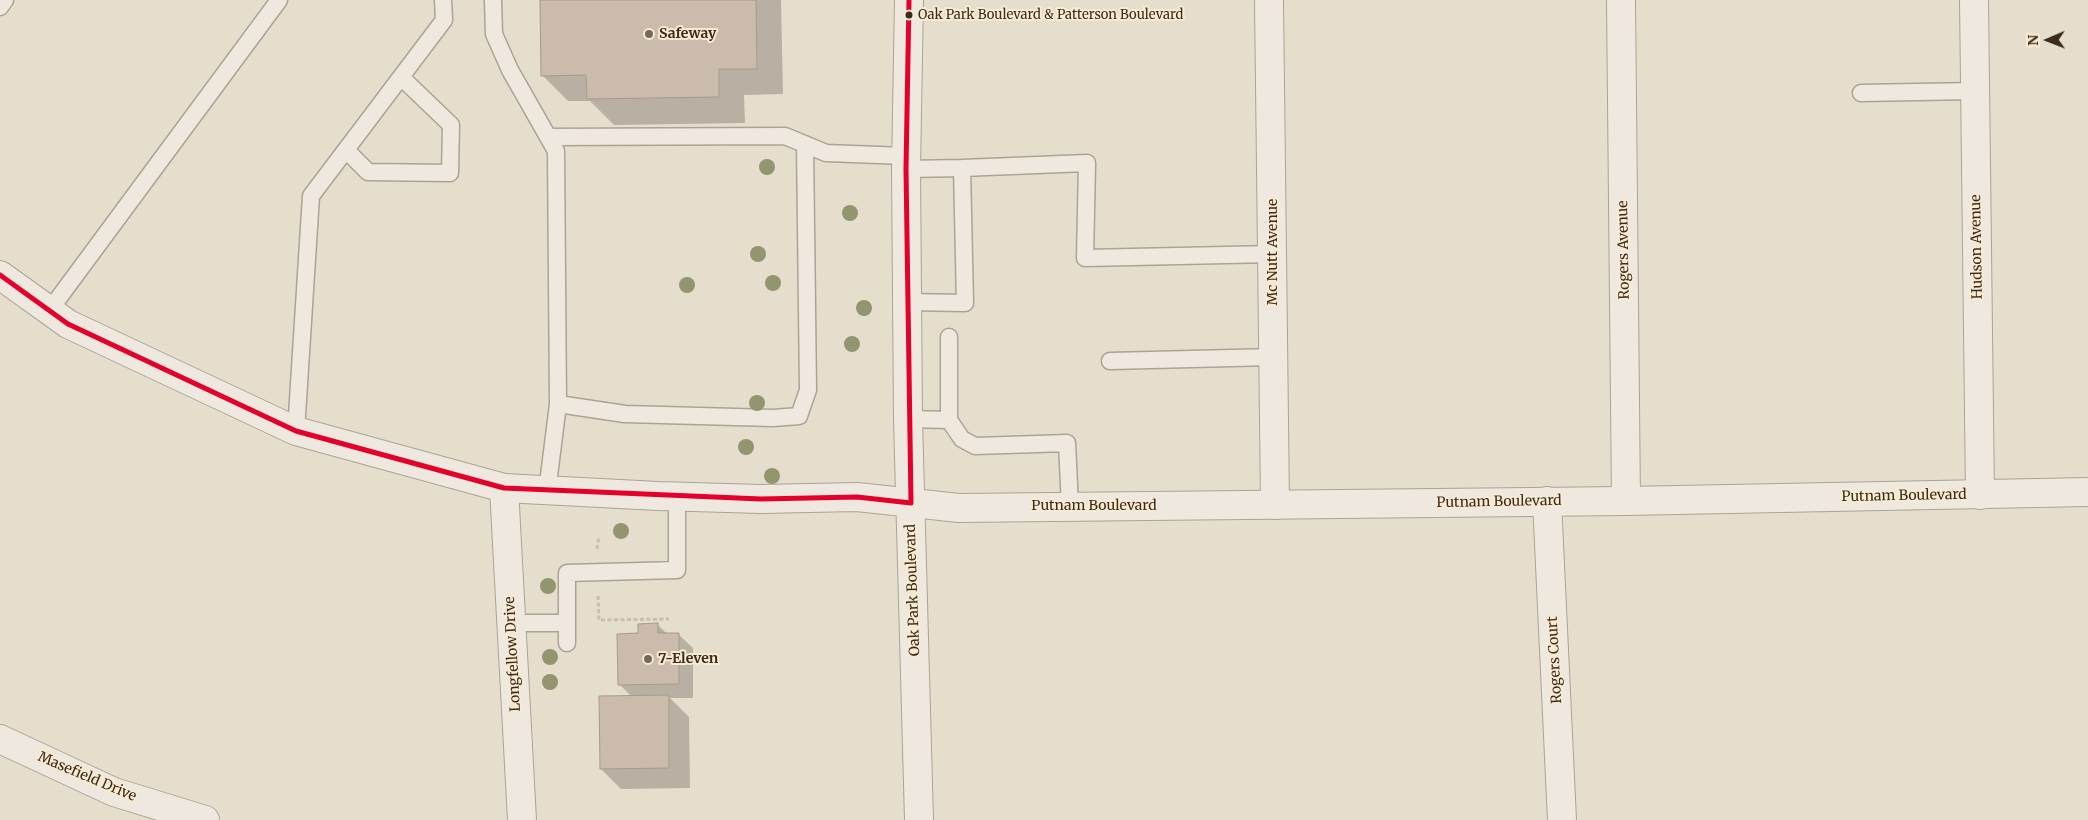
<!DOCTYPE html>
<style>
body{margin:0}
#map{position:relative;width:2088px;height:820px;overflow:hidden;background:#e6decc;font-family:Merriweather,serif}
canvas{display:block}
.north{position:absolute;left:2023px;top:15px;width:50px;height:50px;-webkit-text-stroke:4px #f8ebd2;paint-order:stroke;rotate:269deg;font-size:14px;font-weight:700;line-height:20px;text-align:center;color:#3b2a1d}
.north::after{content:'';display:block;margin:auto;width:18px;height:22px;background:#3b2a1d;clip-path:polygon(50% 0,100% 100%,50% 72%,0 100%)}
</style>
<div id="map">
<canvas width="2088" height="820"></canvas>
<div class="north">N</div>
</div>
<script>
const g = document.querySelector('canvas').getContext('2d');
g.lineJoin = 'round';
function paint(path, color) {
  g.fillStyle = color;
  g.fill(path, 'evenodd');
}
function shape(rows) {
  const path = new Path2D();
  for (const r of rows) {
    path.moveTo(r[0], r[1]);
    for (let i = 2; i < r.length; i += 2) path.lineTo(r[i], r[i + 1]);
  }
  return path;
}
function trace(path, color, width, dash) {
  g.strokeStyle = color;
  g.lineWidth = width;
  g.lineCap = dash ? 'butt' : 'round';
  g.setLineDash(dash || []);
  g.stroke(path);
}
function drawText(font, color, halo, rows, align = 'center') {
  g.font = font + ' Merriweather,serif';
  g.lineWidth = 4;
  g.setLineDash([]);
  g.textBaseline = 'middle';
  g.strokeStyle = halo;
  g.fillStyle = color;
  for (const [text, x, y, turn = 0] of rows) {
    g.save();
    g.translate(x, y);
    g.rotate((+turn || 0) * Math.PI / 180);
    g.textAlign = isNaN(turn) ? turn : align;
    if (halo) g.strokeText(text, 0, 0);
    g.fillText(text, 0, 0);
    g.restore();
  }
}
paint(shape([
 [541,0,781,0,783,94,744,95,745,123,614,125,590,101,568,101,542,75],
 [658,625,667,634,678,634,693,648,693,698,670,698,689,717,690,788,621,789,601,769,632,697,619,684,640,634]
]), '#0003');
const building = shape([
 [540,0,756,0,757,69,719,69,719,97,587,99,586,75,541,76,540,0],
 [658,623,658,633,679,633,679,684,618,685,617,634,638,633,638,624,658,623],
 [669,695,669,768,600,769,599,696,669,695]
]);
paint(building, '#cabbad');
trace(building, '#a7998b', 1);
const service = shape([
 [493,0,494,34,510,70,556,151,558,404,547,492],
 [0,7,5,0],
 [1861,93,1975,91],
 [548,137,785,136,826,153,906,156],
 [346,150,368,172,450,173,451,125,401,77],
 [962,168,1087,163,1085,258,1273,254],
 [906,169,962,168,965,303,907,302],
 [49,311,279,0],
 [949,337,949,420],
 [1110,361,1273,357],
 [558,404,625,414,773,418,799,416,808,390,805,144],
 [908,419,949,420,962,439,975,446,1067,443,1070,506],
 [296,431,311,196,444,20,443,0],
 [511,623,567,623],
 [567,643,567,573,677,570,677,497]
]);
const minor = shape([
 [1269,0,1275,505],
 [1621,0,1626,501],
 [1974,0,1980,495],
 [504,488,522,820],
 [1547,501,1562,820],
 [0,739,114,792,205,820]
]);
const tertiary = shape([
 [909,0,906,169,908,419,919,820],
 [0,275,68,324,296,431,504,488,658,496,761,499,857,497,959,508,1626,501,2088,492]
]);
trace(service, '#aba396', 19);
trace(minor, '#aba396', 30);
trace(tertiary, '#aba396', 30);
trace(shape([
 [597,549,599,536],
 [598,596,599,620,669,619]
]), '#c7bfb6', 3, [4, 2.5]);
trace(service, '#eee8df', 16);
trace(minor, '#eee8df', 28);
trace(tertiary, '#eee8df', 28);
trace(shape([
 [0,275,68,324,296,431,504,488,761,499,857,497,911,503,906,169,909,0]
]), '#e4002b', 5);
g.fillStyle = '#92956e';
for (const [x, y] of [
 [767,167],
 [850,213],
 [758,254],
 [773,283],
 [687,285],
 [864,308],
 [852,344],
 [757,403],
 [746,447],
 [772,476],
 [621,531],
 [548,586],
 [550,657],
 [550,682]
]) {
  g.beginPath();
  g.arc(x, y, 8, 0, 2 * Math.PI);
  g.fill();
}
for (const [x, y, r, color] of [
 [909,15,4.5,"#3b2a1d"],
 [649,34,5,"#77695a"],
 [648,659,5,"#77695a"]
]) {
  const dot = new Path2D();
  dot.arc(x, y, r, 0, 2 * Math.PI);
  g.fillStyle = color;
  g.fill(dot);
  trace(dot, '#f8ebd2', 2);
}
drawText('13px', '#3b2a1d', '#f8ebd2', [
 ["Oak Park Boulevard & Patterson Boulevard",918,15]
], 'left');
drawText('bold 14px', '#3b2a1d', '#f8ebd2', [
 ["Safeway",659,34],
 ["7-Eleven",658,659]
], 'left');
drawText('14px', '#3b2a1d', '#f8ebd2', [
 ["Hudson Avenue",1977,247,-91],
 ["Rogers Avenue",1624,250,-91],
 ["Mc Nutt Avenue",1273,252,-90],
 ["Putnam Boulevard",1904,496,-1],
 ["Putnam Boulevard",1499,502,-1],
 ["Putnam Boulevard",1094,506],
 ["Oak Park Boulevard",913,590,-92],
 ["Longfellow Drive",513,654,-93],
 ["Rogers Court",1555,660,-93],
 ["Masefield Drive",87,777,23]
]);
</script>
